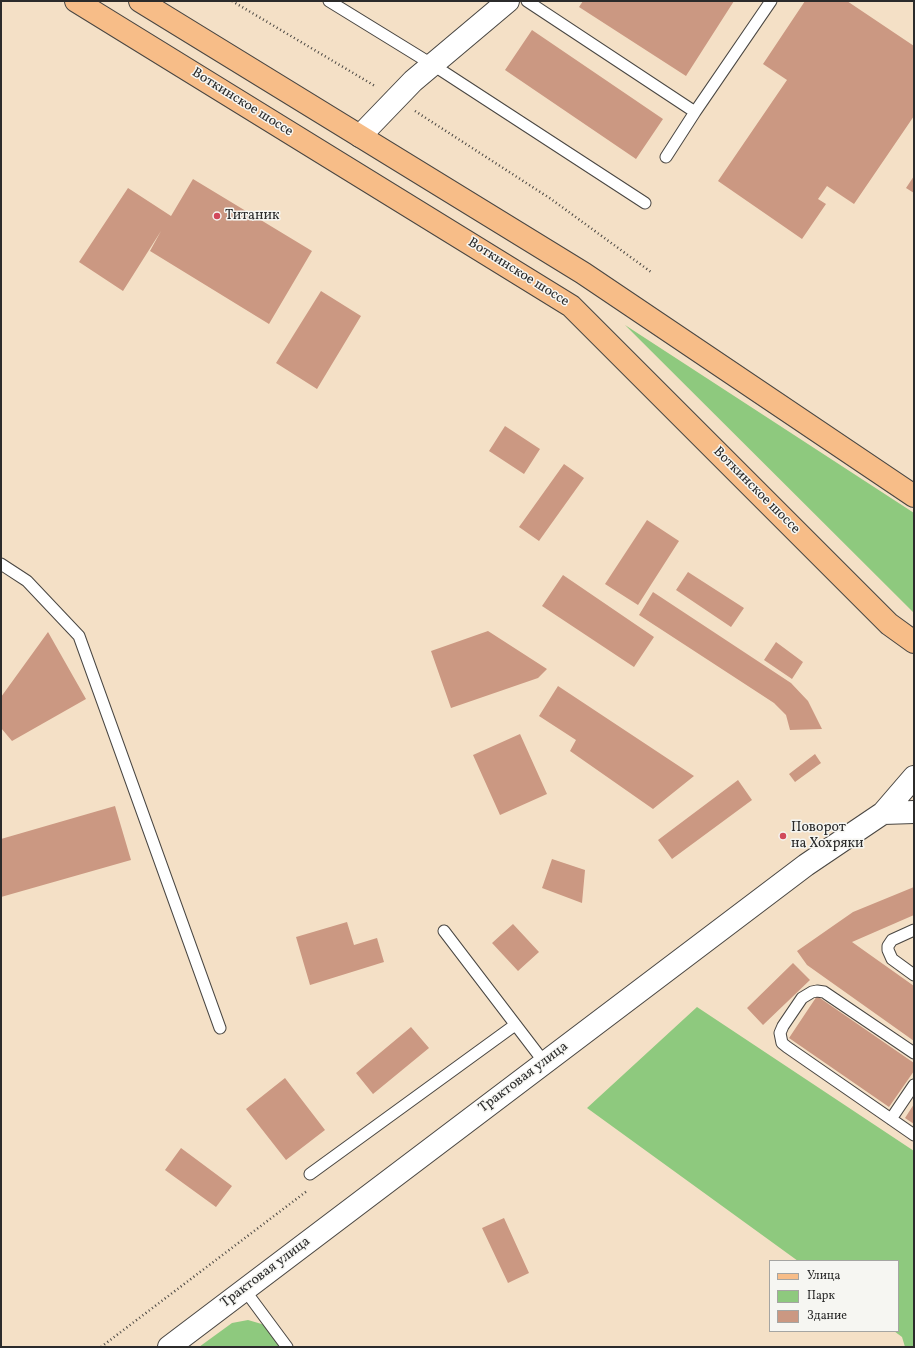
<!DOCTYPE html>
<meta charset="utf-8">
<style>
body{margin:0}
#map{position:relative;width:915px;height:1348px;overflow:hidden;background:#f4e0c6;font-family:Vollkorn,serif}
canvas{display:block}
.frame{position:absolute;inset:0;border:2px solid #2b2b2b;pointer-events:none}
.legend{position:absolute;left:769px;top:1260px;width:130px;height:72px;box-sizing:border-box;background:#f6f6f2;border:1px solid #a5a5a2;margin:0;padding:5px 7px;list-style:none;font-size:12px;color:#2b2b2b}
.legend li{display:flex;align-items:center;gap:8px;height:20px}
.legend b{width:20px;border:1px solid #a5a5a2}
</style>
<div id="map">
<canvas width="915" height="1348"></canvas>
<div class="frame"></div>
<ul class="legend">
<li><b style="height:5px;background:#f7bd88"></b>Улица</li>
<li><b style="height:11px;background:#8ec97e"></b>Парк</li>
<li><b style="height:11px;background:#cb9882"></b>Здание</li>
</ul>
</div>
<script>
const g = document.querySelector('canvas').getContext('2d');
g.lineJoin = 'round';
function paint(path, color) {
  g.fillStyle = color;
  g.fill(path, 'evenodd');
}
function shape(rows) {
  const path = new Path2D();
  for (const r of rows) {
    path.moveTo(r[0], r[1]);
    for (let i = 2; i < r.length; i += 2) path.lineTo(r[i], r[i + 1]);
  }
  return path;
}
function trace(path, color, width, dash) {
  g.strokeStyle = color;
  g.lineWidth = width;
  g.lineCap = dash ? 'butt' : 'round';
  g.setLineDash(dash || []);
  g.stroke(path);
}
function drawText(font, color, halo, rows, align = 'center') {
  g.font = font + ' Vollkorn,serif';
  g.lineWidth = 3;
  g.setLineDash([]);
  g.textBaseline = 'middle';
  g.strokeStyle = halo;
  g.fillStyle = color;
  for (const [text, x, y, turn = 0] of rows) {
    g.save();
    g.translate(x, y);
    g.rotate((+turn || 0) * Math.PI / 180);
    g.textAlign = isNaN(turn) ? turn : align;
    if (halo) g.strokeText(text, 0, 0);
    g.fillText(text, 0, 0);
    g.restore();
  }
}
paint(shape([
 [625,325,914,513,913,612],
 [697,1007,914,1151,914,1347,905,1347,902,1337,894,1331,898,1331,898,1261,798,1261,587,1108],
 [248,1320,265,1325,283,1347,199,1347,232,1323]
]), '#8ec97e');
paint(shape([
 [583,1,734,1,686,76,579,7],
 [805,1,847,1,914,46,914,116,854,204,827,186,818,199,826,204,802,239,718,181,787,80,763,64],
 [532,30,663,119,636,159,505,70],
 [914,176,914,193,906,188],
 [193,179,312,251,269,324,150,251,161,231,123,291,79,262,128,188,171,216],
 [321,291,361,316,317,389,276,363],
 [505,426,540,449,524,474,489,451],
 [564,464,584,478,539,541,519,527],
 [647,520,679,541,638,605,605,584],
 [688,572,744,608,731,627,676,590],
 [563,575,654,637,634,667,542,606],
 [653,592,791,683,808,701,822,729,790,730,786,715,774,703,639,615],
 [488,631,547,669,538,678,451,708,431,651],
 [48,632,86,699,12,741,1,728,1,697],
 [776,642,803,662,792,679,764,660],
 [558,686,694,776,653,809,570,751,576,740,539,716],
 [520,734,547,794,500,815,473,755],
 [815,754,821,763,795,782,789,774],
 [738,780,752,800,672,859,658,840],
 [115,806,131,860,1,897,1,839],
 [552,859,585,870,582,903,542,888],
 [914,887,914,915,852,942,914,986,914,1041,807,965,797,951,853,912],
 [347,922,354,945,377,938,384,962,310,985,296,937],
 [513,924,539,952,518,971,492,943],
 [793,963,810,980,763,1025,747,1008],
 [817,996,914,1063,914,1071,889,1107,789,1038],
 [411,1027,429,1048,373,1094,356,1073],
 [285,1078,325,1130,286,1160,246,1109],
 [914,1104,914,1124,905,1118],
 [181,1148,232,1186,216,1207,165,1170],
 [504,1218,529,1273,508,1283,482,1228]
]), '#cb9882');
const service = shape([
 [329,1,433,65,645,203],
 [527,1,695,112,771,1],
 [666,157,695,112],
 [1,564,27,581,79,636,220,1028],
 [914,930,892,940,888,946,888,950,892,959,914,975],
 [444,931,544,1062],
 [914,1053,824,992,817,991,812,992,802,998,783,1026,780,1033,782,1043,787,1047,914,1135],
 [891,1119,914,1085],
 [310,1174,515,1025],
 [244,1289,287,1347]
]);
const minor = shape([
 [360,136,413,81,508,1]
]);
const tertiary = shape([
 [883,813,914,812],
 [169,1347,806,865,883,813,914,777]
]);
const primary = shape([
 [76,1,571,306,889,624,914,642],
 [140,1,583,273,914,496]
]);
trace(service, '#494642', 13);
trace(minor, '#494642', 24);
trace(tertiary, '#494642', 24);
trace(primary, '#494642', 24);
trace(shape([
 [232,1,375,86],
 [415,111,551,199,651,272],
 [101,1347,307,1191]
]), '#494642', 2.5, [1, 3]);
trace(service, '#fff', 11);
trace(minor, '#fff', 22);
trace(tertiary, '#fff', 22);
trace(primary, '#f7bd88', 22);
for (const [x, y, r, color] of [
 [217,216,4,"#d1495b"],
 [783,836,4,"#d1495b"]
]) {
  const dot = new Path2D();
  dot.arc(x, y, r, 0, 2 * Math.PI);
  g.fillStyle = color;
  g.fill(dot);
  trace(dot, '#f6f6f2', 1.5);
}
drawText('14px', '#2b2b2b', '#f6f6f2', [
 ["Воткинское шоссе",242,103,32],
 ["Воткинское шоссе",518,273,32],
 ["Воткинское шоссе",756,491,45],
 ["Трактовая улица",524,1078,-37],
 ["Трактовая улица",266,1273,-37]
]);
drawText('14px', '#2b2b2b', '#f6f6f2', [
 ["Титаник",225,216],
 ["Поворот",791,828],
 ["на Хохряки",791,844]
], 'left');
</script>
